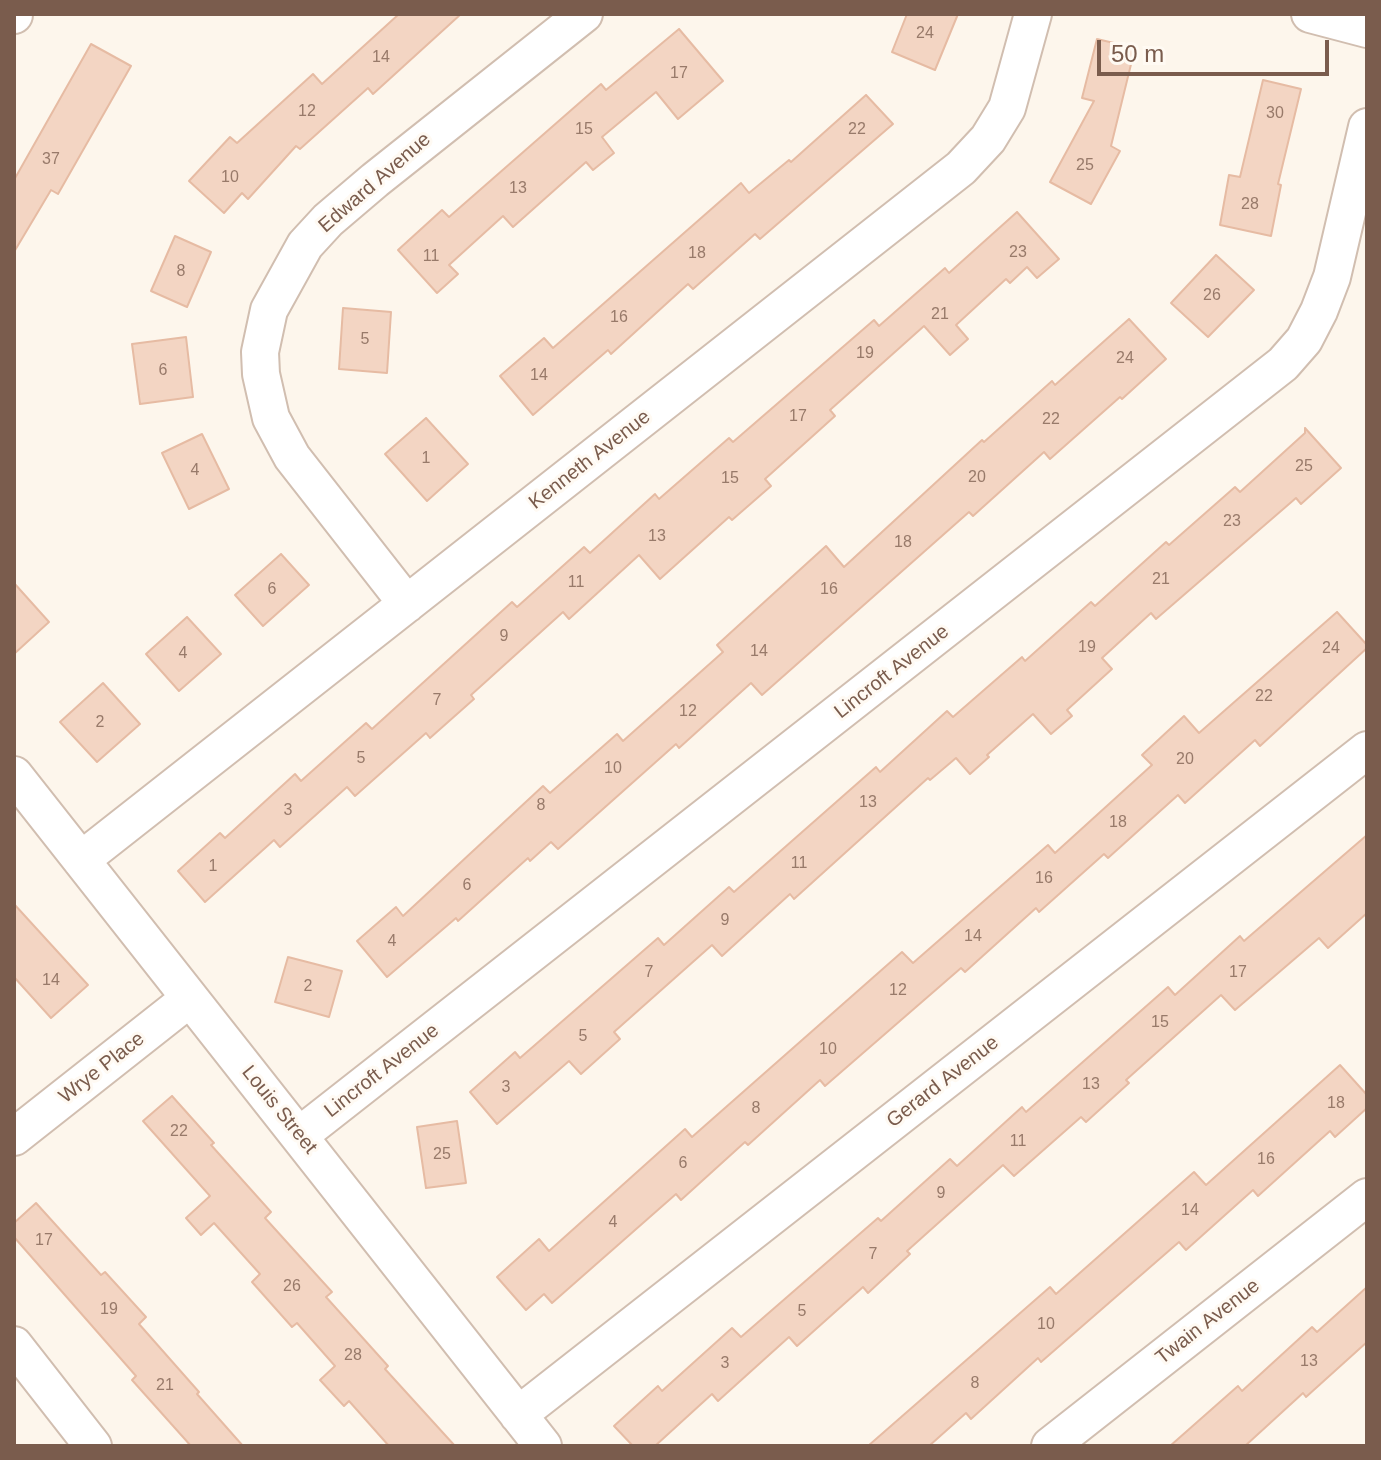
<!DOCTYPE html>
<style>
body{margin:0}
#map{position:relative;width:1381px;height:1460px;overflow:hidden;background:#fdf6ec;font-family:Arial,sans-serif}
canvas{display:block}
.frame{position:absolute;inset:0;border:16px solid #7a5c4d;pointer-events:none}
.scale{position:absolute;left:1097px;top:40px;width:232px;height:36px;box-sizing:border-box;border:4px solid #7a5c4d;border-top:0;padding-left:10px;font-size:24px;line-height:28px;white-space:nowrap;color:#7a5c4d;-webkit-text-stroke:6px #fffaf3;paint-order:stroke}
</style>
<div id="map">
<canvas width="1381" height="1460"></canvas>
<div class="frame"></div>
<div class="scale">50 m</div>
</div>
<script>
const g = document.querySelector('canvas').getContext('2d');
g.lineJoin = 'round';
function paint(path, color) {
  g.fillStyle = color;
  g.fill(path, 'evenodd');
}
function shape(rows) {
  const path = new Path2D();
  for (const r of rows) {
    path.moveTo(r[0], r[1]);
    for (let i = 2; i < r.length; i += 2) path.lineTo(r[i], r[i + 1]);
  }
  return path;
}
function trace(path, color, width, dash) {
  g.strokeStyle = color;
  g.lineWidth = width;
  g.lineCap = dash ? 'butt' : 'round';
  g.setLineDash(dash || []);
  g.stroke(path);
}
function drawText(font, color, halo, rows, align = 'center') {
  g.font = font + ' Arial,sans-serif';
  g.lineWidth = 6;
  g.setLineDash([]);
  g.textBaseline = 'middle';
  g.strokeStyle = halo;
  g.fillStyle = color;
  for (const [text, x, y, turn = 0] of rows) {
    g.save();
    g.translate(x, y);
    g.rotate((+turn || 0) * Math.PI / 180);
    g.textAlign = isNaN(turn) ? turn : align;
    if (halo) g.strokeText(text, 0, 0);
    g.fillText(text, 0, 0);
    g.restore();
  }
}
const building = shape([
 [399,14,461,14,373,94,368,88,300,149,296,146,248,199,242,193,224,213,189,181,230,137,237,143,313,74,322,84,399,14],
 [907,14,958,14,935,70,892,52,907,14],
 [679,29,723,81,678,119,656,92,602,137,614,153,593,170,586,162,513,227,503,216,449,265,458,274,437,293,398,250,442,210,449,217,601,84,606,90,679,29],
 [1097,39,1135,48,1111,146,1120,151,1091,204,1050,182,1094,101,1082,98,1097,39],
 [91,44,131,66,58,194,51,190,14,252,14,180,91,44],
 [1263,80,1301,89,1278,184,1281,185,1271,236,1220,225,1229,175,1240,177,1263,80],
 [866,95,893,124,760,239,755,234,693,289,688,284,611,354,608,350,533,415,500,376,544,338,553,348,741,183,749,193,789,160,791,162,866,95],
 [1017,212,1059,259,1037,278,1027,267,1010,283,1006,279,956,325,968,339,950,355,924,326,830,410,835,416,765,479,771,486,732,520,729,517,660,579,639,555,569,619,563,612,471,695,474,699,430,738,426,733,355,796,347,787,280,847,274,840,205,902,178,871,220,833,225,838,295,774,301,781,366,723,372,729,512,602,517,607,584,547,590,553,655,494,659,499,729,438,733,442,874,320,879,326,945,268,949,273,1017,212],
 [175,236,211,252,187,307,151,291,175,236],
 [1216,255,1254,290,1208,337,1171,303,1216,255],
 [343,308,391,312,387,373,339,369,343,308],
 [1129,319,1166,359,1122,399,1120,397,1050,459,1044,452,973,516,969,512,762,695,751,683,679,748,676,744,558,849,551,842,530,861,528,858,458,921,456,918,387,977,357,941,396,907,403,916,543,786,550,793,617,734,623,741,723,652,717,645,826,546,844,567,982,440,984,442,1052,381,1055,385,1129,319],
 [186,337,193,397,140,404,132,344,186,337],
 [426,418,468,464,427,501,385,454,426,418],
 [1305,428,1341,468,1301,504,1296,498,1156,619,1151,613,1102,658,1112,669,1067,710,1072,716,1051,734,1033,714,987,755,989,757,970,774,956,758,930,780,928,778,794,899,790,894,722,956,712,945,614,1032,620,1039,581,1074,569,1061,497,1124,470,1092,515,1052,520,1058,658,938,664,945,729,887,734,892,876,767,880,772,947,711,953,717,1022,657,1025,661,1091,602,1095,606,1166,542,1169,545,1235,487,1240,492,1305,433,1305,428],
 [202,434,229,489,189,509,162,453,202,434],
 [281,554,309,585,263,626,235,595,281,554],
 [14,583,49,622,14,654,14,583],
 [1337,612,1367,645,1367,648,1260,746,1255,740,1185,803,1178,795,1108,858,1104,854,1039,912,1036,908,965,972,961,968,825,1086,820,1080,748,1145,745,1142,681,1200,676,1194,552,1303,544,1294,526,1310,497,1277,539,1239,549,1251,685,1129,692,1137,902,952,913,963,1048,845,1055,853,1152,765,1142,755,1184,716,1199,733,1337,612],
 [187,617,221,654,179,691,146,654,187,617],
 [103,683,140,724,97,762,60,722,103,683],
 [1367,835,1367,913,1328,948,1319,938,1235,1010,1221,995,1126,1080,1129,1083,1086,1122,1081,1117,1014,1176,1003,1165,907,1251,910,1254,868,1293,863,1287,797,1346,789,1337,718,1401,712,1394,655,1446,633,1446,614,1426,658,1386,662,1391,732,1328,741,1337,878,1218,881,1221,950,1159,957,1166,1022,1107,1026,1112,1168,987,1175,995,1240,936,1244,941,1367,835],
 [14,904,88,985,51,1018,14,977,14,904],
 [288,957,342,971,329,1017,275,1002,288,957],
 [1340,1065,1367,1095,1367,1108,1335,1137,1330,1131,1258,1196,1253,1190,1186,1250,1179,1242,1041,1362,1038,1358,971,1419,966,1413,929,1446,868,1446,1050,1287,1056,1294,1194,1172,1206,1185,1340,1065],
 [172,1096,214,1143,211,1145,271,1212,265,1218,332,1292,326,1297,388,1366,385,1369,455,1446,389,1446,349,1401,344,1406,320,1380,335,1366,297,1323,292,1327,252,1282,260,1274,214,1223,201,1235,186,1218,210,1196,143,1121,172,1096],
 [457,1121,466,1183,426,1188,417,1127,457,1121],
 [36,1203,101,1275,105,1272,146,1317,139,1324,199,1392,197,1394,243,1446,191,1446,132,1380,136,1376,14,1237,14,1223,36,1203],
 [1367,1287,1367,1342,1306,1397,1303,1393,1245,1446,1170,1446,1238,1386,1242,1391,1312,1327,1317,1332,1367,1287]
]);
paint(building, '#f3d5c3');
trace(building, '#e6bba3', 2);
const minor = shape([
 [1310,14,1367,29],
 [14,15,14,14],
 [407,604,292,457,271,418,261,374,260,352,269,310,305,245,328,220,375,180,584,14],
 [14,775,543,1446],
 [81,860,961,168,988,139,1007,108,1033,14],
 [300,1135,1283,364,1304,340,1319,311,1332,277,1367,127],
 [14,1137,189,999],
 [14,1345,93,1446],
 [518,1415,1367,750],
 [1050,1446,1367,1197]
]);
trace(minor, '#d1beb0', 40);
trace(minor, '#fff', 36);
drawText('16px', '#987a6a', null, [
 ["24",925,34],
 ["14",381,58],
 ["17",679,74],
 ["12",307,112],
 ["30",1275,114],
 ["15",584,130],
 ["22",857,130],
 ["37",51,160],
 ["25",1085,166],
 ["10",230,178],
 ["13",518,189],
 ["28",1250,205],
 ["23",1018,253],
 ["18",697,254],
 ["11",431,257],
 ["8",181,272],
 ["26",1212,296],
 ["21",940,315],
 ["16",619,318],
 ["5",365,340],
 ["19",865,354],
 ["24",1125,359],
 ["6",163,371],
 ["14",539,376],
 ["17",798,417],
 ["22",1051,420],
 ["1",426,459],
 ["25",1304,467],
 ["4",195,471],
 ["20",977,478],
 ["15",730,479],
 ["23",1232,522],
 ["13",657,537],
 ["18",903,543],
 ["21",1161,580],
 ["11",576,583],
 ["6",272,590],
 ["16",829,590],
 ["9",504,637],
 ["19",1087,648],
 ["24",1331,649],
 ["14",759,652],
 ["4",183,654],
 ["22",1264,697],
 ["7",437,701],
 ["12",688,712],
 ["2",100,723],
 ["5",361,759],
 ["20",1185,760],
 ["10",613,769],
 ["13",868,803],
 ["8",541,806],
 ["3",288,811],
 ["18",1118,823],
 ["11",799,864],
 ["1",213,867],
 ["16",1044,879],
 ["6",467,886],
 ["9",725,921],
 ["14",973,937],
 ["4",392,942],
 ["7",649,973],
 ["17",1238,973],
 ["14",51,981],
 ["2",308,987],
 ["12",898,991],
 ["15",1160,1023],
 ["5",583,1037],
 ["10",828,1050],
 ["13",1091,1085],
 ["3",506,1088],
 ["18",1336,1104],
 ["8",756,1109],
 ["22",179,1132],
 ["11",1018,1142],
 ["25",442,1155],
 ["16",1266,1160],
 ["6",683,1164],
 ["9",941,1194],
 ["14",1190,1211],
 ["4",613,1223],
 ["17",44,1241],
 ["7",873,1255],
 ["26",292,1287],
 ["19",109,1310],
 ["5",802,1312],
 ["10",1046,1325],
 ["28",353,1356],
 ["13",1309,1362],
 ["3",725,1364],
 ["8",975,1384],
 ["21",165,1386]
]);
drawText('20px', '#7a5c4d', '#fffaf3', [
 ["Edward Avenue",375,183,-41],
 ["Kenneth Avenue",590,460,-38],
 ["Lincroft Avenue",892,672,-38],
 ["Wrye Place",102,1068,-38],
 ["Lincroft Avenue",382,1071,-38],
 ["Gerard Avenue",943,1082,-38],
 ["Louis Street",279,1110,51],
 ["Twain Avenue",1208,1322,-38]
]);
</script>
